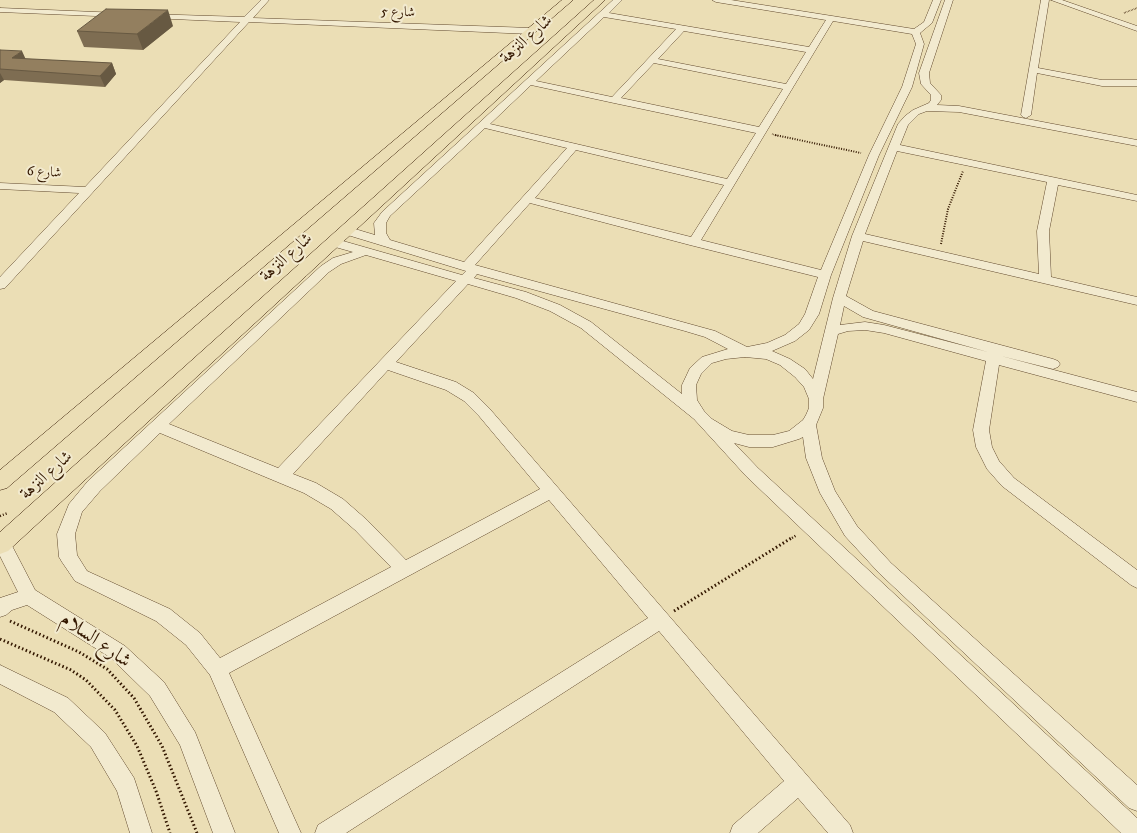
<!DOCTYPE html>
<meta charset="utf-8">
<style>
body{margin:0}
canvas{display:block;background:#ebdeb5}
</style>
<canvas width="1137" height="833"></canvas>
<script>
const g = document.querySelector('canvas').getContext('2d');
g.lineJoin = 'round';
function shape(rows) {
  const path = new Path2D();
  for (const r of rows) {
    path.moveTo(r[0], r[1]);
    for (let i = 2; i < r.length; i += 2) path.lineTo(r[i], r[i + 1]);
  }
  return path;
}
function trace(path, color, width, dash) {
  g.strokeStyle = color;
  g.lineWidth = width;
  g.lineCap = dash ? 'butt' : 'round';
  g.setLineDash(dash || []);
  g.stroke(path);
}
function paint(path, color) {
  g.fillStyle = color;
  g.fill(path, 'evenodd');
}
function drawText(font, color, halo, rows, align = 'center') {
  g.font = font + ' "IM FELL DW Pica",Amiri,serif';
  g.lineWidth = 4;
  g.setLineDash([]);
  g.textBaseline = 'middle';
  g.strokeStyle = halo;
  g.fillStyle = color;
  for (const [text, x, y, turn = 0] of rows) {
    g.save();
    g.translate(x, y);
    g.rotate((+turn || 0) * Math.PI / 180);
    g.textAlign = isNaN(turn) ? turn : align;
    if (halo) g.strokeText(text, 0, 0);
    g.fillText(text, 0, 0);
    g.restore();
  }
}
const minor = shape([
 [261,0,269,0,253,18,531,28,535,31,531,34,249,22,5,288,0,289,0,277,79,193,0,189,0,183,85,187,240,22,150,18,146,16,147,14,244,17,261,0],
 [613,0,622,0,609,13,809,47,826,20,716,2,712,0,731,0,914,29,924,22,933,0,941,0,932,23,920,33,924,44,912,87,879,155,831,275,819,314,809,330,795,341,772,351,790,359,805,369,813,379,833,298,852,236,898,124,905,116,913,110,929,103,931,100,931,95,921,84,919,73,945,0,953,0,929,73,930,83,941,95,941,100,937,105,959,106,1137,140,1137,146,959,112,927,111,919,114,908,125,900,145,1137,195,1137,201,1058,185,1049,231,1051,277,1137,297,1137,305,863,241,846,296,873,311,1053,359,1058,361,1060,364,1058,367,1053,369,1001,356,1137,392,1137,402,999,365,989,430,992,447,999,461,1014,478,1137,570,1137,588,1131,585,1002,486,987,469,976,447,973,430,986,361,884,333,865,330,848,331,838,334,823,399,823,408,816,425,822,458,835,491,857,526,891,563,1137,785,1137,811,1129,808,879,573,845,536,820,493,806,458,803,437,799,439,773,447,749,447,734,443,758,468,1137,818,1137,833,1121,833,746,476,694,419,581,328,550,311,516,298,468,284,396,362,456,382,474,393,489,408,850,825,853,833,828,833,798,798,758,833,730,833,733,825,784,781,659,631,346,833,315,833,318,825,648,618,549,500,229,673,301,833,279,833,210,675,186,645,156,621,75,581,62,562,59,557,57,534,69,504,88,481,321,266,333,258,353,252,328,245,326,242,328,239,336,239,462,275,466,271,341,233,339,230,341,227,345,226,375,235,374,223,382,212,613,0],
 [604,17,676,29,612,97,536,81,604,17],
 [833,21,912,34,916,44,902,87,869,155,821,270,701,240,833,21],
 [684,31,806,52,786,84,658,59,684,31],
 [654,63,783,89,759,127,621,98,654,63],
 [531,85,614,103,756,133,727,179,490,124,531,85],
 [485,128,567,148,464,262,390,240,386,233,386,223,390,216,485,128],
 [576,150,724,185,691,237,535,198,576,150],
 [897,151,1047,182,1037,231,1039,274,865,234,897,151],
 [530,203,690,245,818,277,805,314,799,324,785,335,767,343,747,347,715,331,475,265,530,203],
 [366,255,456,281,278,468,169,424,329,272,341,264,366,255],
 [477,274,685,331,705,337,728,349,702,357,690,368,682,385,682,394,591,322,560,305,526,292,474,278,477,274],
 [844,306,863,317,988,352,884,325,865,322,840,325,844,306],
 [745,357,766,359,780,365,795,377,804,387,809,399,809,408,806,415,803,420,789,431,773,435,749,435,732,431,712,419,704,411,697,400,696,385,701,374,712,363,726,359,745,357],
 [388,370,446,390,464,401,479,416,540,489,406,560,367,520,343,499,316,483,293,474,388,370],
 [160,433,304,493,331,509,355,530,391,567,220,658,200,633,170,609,87,571,77,555,75,534,82,512,100,491,160,433],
 [1041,0,1049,0,1038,68,1102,80,1137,80,1137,86,1102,86,1037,73,1031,115,1026,118,1023,117,1021,115,1041,0],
 [1051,0,1062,0,1137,26,1137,31,1051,0],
 [0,8,120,13,124,15,120,17,0,12,0,8],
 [0,535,8,538,35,590,125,646,164,682,195,732,235,833,213,833,180,745,150,696,111,658,27,605,12,610,6,615,0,617,0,598,18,592,0,556,0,535],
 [0,665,68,698,105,733,134,778,152,833,130,833,117,791,91,747,54,712,0,684,0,665]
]);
const major = shape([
 [562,0,573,0,7,488,0,490,0,470,562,0],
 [594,0,605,0,8,551,0,554,0,532,594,0]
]);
trace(minor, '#624a2e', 1);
trace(major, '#341801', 1);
trace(shape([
 [1124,13,1137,8],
 [772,134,779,136]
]), '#341801', 1.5, [0.5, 1]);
trace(shape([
 [775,135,861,153],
 [941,244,948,209,963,171]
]), '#341801', 2, [1, 1.5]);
trace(shape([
 [0,516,8,513],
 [792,538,797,535]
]), '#341801', 2.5, [1, 2]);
trace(shape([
 [674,611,793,537],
 [10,621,79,652,107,669,134,698,162,746,197,833],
 [0,639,71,670,86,680,115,710,137,746,156,791,170,833]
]), '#341801', 3, [1.5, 2.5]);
paint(minor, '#f2eacf');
paint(major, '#ebdeb5');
paint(shape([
 [173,26,143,50,84,47,77,31],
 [0,50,25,59,112,63,116,74,105,87,4,80,0,83]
]), '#7e6d52');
paint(shape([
 [168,10,173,26,143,50,137,34],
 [22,51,27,62,12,58],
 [112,63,116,74,105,87,100,76],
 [0,73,4,80,0,83]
]), '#675942');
const building = shape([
 [106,9,168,10,137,34,77,31,106,9],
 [0,50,22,51,12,58,112,63,100,76,0,69,0,50]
]);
paint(building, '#937f5f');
trace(building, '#675942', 1);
drawText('14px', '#341801', '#f2eacf', [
 ["شارع 5",398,13,2],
 ["شارع 6",44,173,3]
]);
drawText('17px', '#341801', '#f2eacf', [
 ["شارع النزهة",527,40,-42],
 ["شارع النزهة",287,258,-42],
 ["شارع النزهة",47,476,-42]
]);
drawText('20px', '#341801', '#f2eacf', [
 ["شارع السلام",95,641,35]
]);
</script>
